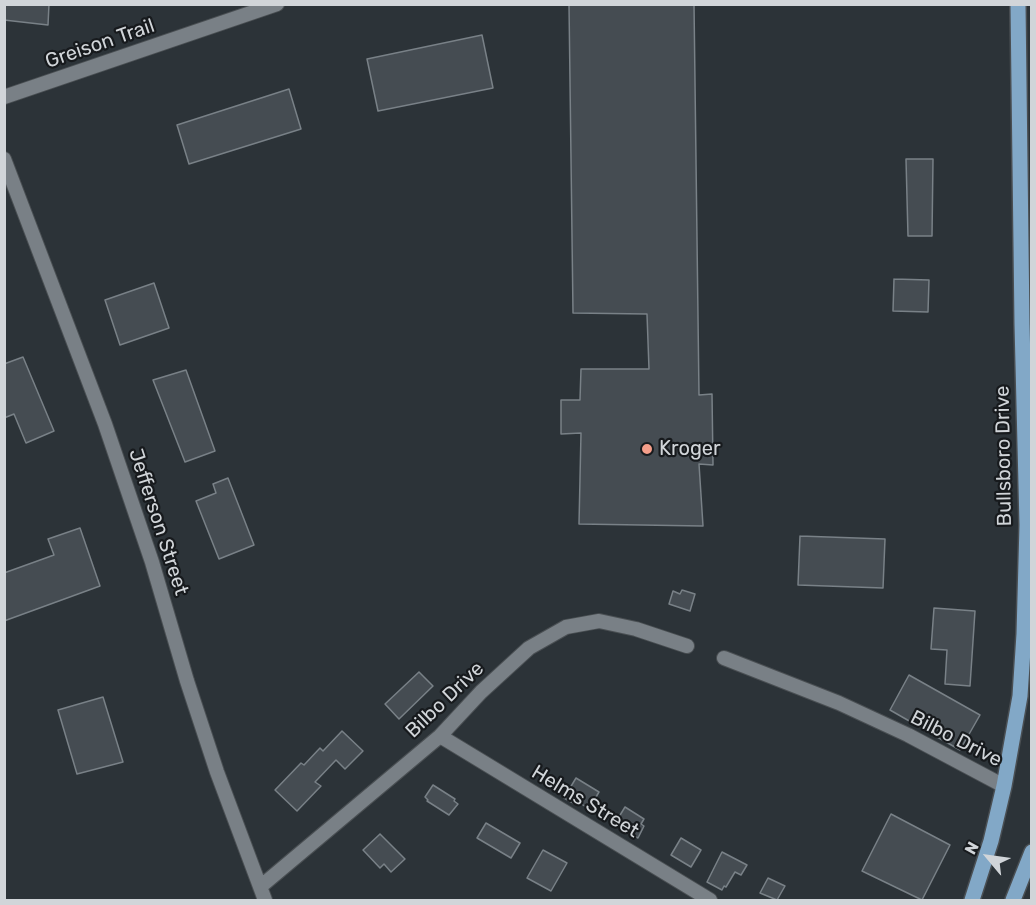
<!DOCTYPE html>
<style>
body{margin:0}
#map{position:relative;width:1036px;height:905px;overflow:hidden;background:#2c3338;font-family:Rubik,sans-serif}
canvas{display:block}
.frame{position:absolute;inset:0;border:6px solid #d1d5d9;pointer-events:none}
.north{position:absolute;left:958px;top:827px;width:60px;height:60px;-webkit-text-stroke:4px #171a1d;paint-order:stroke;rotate:299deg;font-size:16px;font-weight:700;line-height:24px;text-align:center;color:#d1d5d9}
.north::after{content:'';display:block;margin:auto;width:21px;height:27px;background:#d1d5d9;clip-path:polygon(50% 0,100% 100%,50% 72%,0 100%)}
</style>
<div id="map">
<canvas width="1036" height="905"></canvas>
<div class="frame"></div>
<div class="north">N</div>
</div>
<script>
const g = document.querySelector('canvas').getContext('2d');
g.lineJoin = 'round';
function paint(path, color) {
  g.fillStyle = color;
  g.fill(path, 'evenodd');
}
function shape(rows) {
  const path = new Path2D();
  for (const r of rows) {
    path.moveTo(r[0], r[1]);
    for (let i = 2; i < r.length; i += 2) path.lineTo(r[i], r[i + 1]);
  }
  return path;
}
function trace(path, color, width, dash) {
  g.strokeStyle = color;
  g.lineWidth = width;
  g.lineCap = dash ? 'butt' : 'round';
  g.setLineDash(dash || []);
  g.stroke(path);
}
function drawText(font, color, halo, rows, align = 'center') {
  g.font = font + ' Rubik,sans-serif';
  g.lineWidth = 4.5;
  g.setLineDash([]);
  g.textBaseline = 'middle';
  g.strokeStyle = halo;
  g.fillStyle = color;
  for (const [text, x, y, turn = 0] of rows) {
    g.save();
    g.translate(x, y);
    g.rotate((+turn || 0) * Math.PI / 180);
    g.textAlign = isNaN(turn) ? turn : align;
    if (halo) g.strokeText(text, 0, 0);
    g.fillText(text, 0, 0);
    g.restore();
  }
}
const building = shape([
 [4,4,49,4,48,25,4,20,4,4],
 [569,4,694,4,699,395,712,394,713,465,699,464,703,526,579,524,581,433,561,434,561,400,580,400,581,369,649,369,647,314,573,313,569,4],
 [482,35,493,88,378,111,367,59,482,35],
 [289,89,301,129,189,164,177,125,289,89],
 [906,159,933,159,932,236,908,236,906,159],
 [894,279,929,280,928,312,893,311,894,279],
 [154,283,169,328,120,345,105,300,154,283],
 [23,357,54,431,26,443,14,414,4,418,4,364,23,357],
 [186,370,215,451,185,462,153,380,186,370],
 [228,478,254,545,219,559,196,501,216,493,213,484,228,478],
 [80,528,100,586,4,621,4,573,54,555,48,539,80,528],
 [800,536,885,539,883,588,798,585,800,536],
 [682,590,695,594,690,611,669,604,673,591,680,594,682,590],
 [934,608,975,611,970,686,945,684,947,650,931,649,934,608],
 [419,672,433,686,399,719,385,704,419,672],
 [909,675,980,715,960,750,890,710,909,675],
 [103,697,123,762,77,774,58,710,103,697],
 [342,731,363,751,345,769,336,760,315,782,321,786,297,811,275,790,301,763,304,765,320,748,323,751,342,731],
 [576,778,599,792,589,809,577,801,575,804,564,798,576,778],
 [433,785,455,799,454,801,458,804,449,815,427,801,428,800,425,797,433,785],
 [625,807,644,819,641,824,644,826,638,838,614,825,625,807],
 [891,814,950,845,922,900,862,871,891,814],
 [486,823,520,843,511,858,477,838,486,823],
 [380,834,405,859,391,872,384,864,380,868,363,850,380,834],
 [681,838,701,850,691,867,671,855,681,838],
 [543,850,567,863,551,891,527,878,543,850],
 [722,852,747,865,741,875,735,872,726,887,724,886,722,890,707,882,722,852],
 [768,878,785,886,777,900,760,893,768,878]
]);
paint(building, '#454c52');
trace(building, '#798187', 1.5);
const minor = shape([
 [4,97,277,4],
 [4,159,105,424,152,562,187,681,217,772,265,900],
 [724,658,839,703,908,735,1004,786],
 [440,736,710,900],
 [260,887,440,736,481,692,529,648,566,627,599,621,636,629,687,646]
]);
const major = shape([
 [972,900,991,841,1004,786,1020,696,1024,634,1027,525,1022,324,1018,4],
 [1013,900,1032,852]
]);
trace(minor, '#4a4f53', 16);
trace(major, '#4a4f53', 18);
trace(minor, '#798086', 14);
trace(major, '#82a8c7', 15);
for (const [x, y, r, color] of [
 [647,449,6,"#f49e8a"]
]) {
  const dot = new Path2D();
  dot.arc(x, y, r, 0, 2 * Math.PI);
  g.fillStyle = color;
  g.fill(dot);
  trace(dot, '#171a1d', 2);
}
drawText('20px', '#d1d5d9', '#171a1d', [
 ["Greison Trail",100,44,-19],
 ["Bullsboro Drive",1004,456,-91],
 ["Jefferson Street",158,522,72],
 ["Bilbo Drive",445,700,-44],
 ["Bilbo Drive",956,739,27],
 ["Helms Street",585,802,31]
]);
drawText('20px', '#d1d5d9', '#171a1d', [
 ["Kroger",659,449]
], 'left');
</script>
